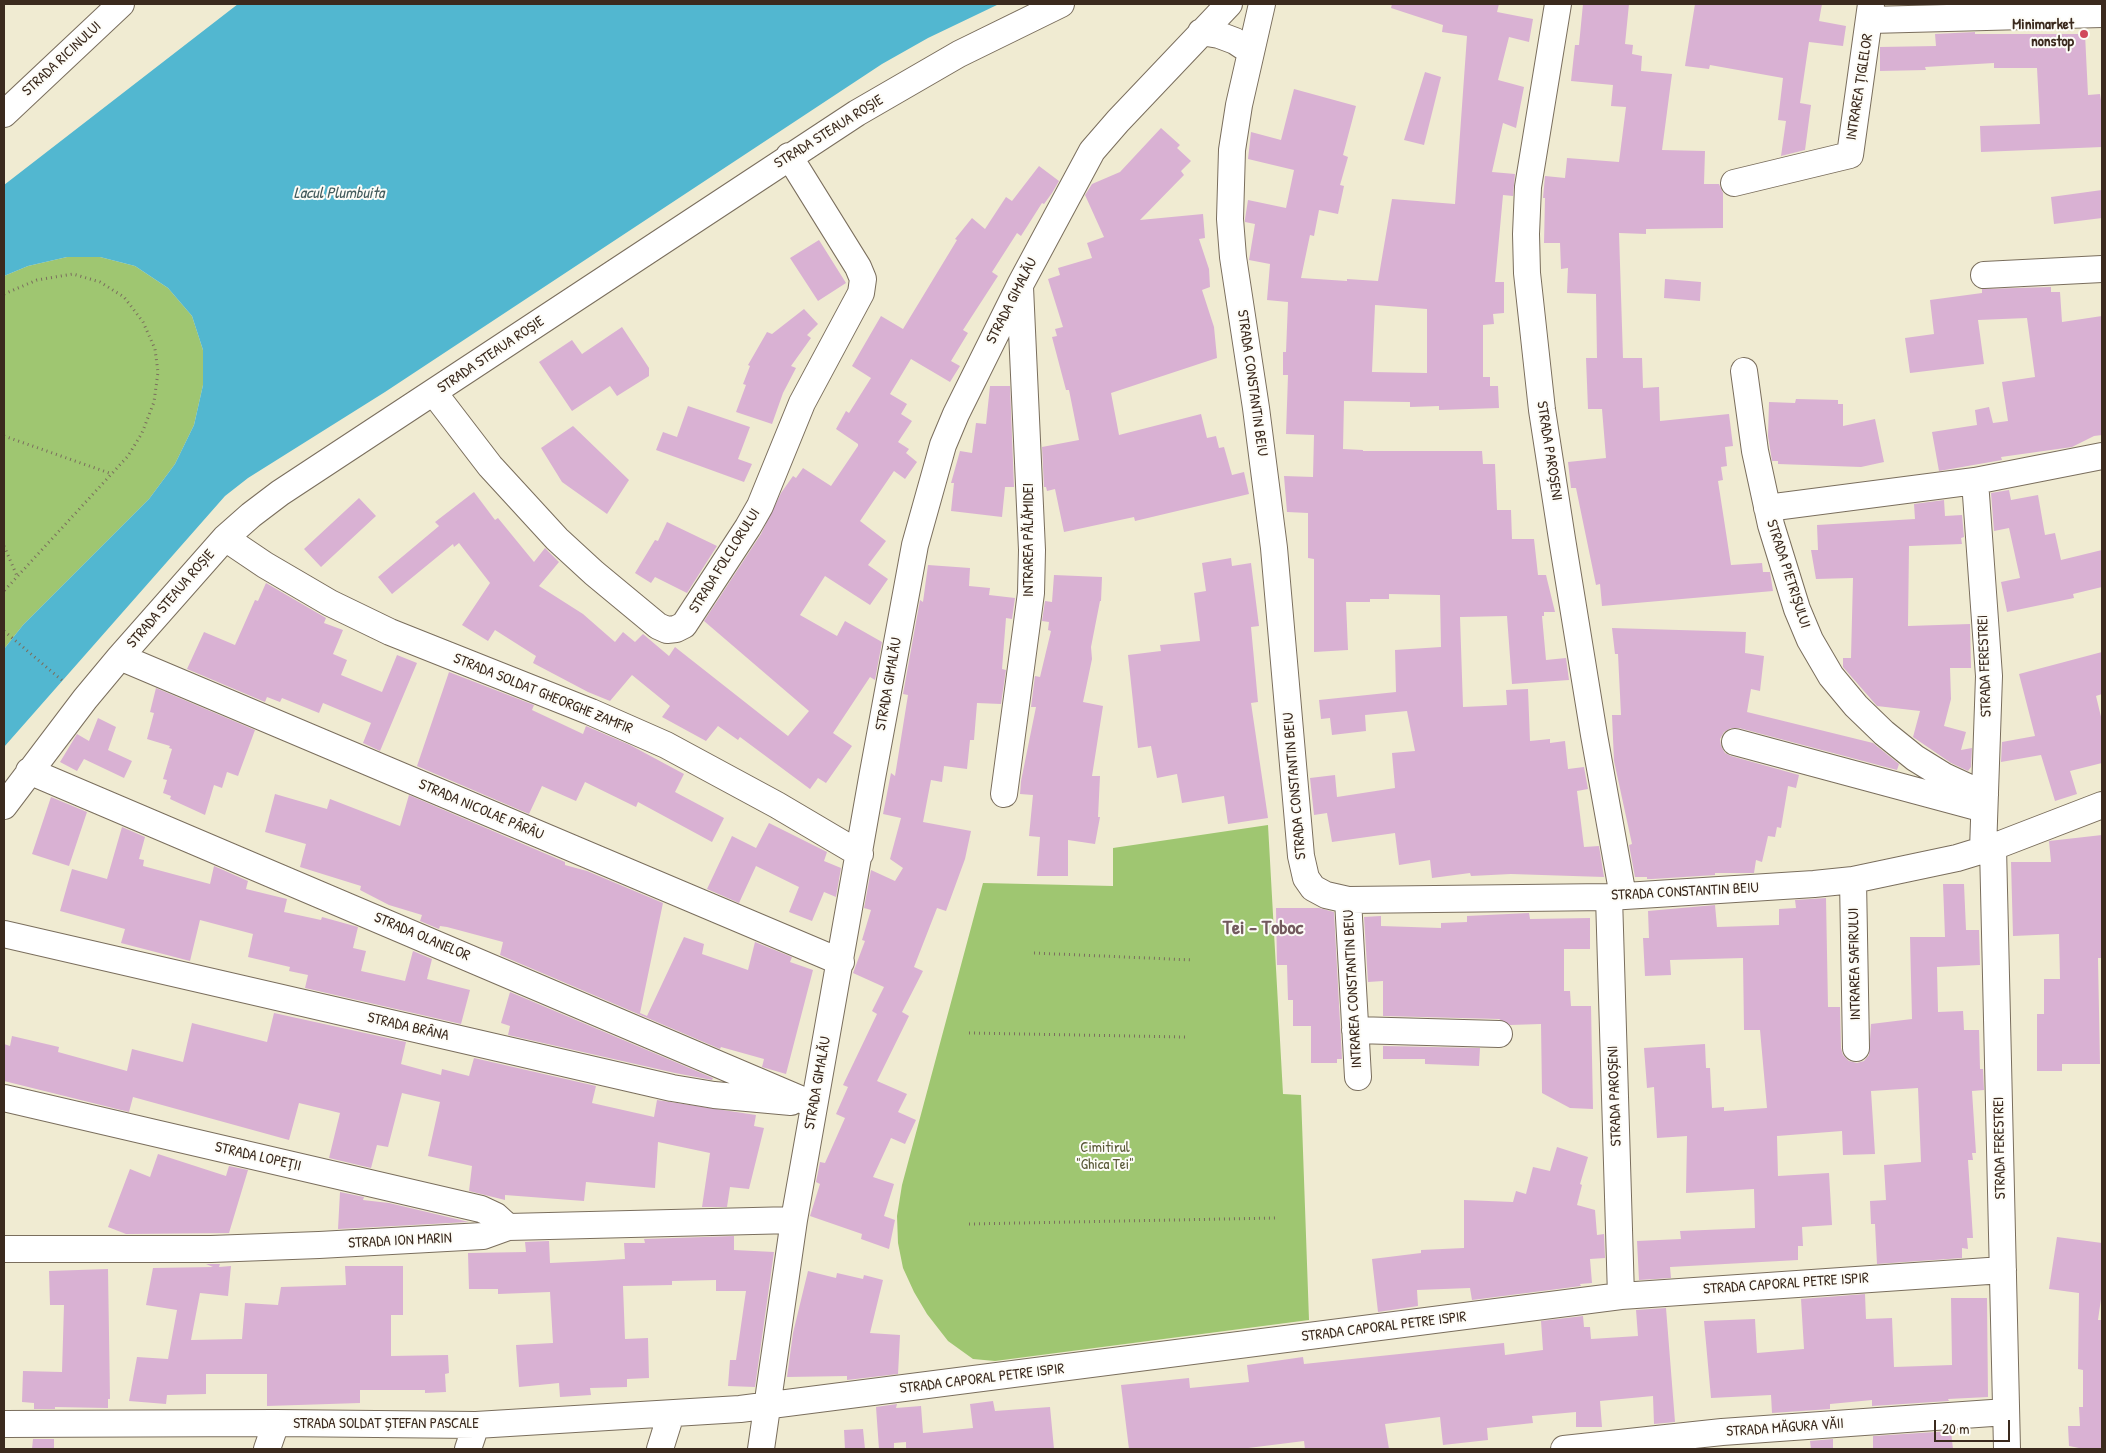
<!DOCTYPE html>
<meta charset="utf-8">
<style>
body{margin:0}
#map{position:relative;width:2106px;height:1453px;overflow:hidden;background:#f0ebd2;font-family:"Patrick Hand",sans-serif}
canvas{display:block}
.frame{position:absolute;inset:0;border:5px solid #3b2a1e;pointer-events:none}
.scale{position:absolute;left:1934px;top:1420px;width:76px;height:22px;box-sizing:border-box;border:2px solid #3b2a1e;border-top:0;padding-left:6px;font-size:15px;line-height:18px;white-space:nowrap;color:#3b2a1e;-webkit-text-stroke:4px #fdfcf7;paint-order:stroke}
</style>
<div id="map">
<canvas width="2106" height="1453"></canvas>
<div class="frame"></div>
<div class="scale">20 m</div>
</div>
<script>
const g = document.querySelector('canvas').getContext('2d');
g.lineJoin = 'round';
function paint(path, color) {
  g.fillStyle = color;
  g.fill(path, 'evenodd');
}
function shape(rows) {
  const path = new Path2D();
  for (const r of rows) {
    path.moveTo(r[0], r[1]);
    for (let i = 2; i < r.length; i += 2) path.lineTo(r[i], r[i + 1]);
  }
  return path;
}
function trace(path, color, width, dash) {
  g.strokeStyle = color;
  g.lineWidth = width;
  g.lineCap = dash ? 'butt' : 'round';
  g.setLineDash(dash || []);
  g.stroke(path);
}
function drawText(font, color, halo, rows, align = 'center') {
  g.font = font + ' "Patrick Hand",sans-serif';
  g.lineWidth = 4;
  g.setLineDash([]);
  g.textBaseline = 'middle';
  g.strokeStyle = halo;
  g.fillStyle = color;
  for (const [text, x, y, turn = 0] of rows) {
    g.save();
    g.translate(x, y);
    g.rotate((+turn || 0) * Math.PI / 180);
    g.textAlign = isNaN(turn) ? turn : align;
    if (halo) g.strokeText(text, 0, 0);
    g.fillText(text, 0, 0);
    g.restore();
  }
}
paint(shape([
 [67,257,100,257,135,266,168,288,192,316,203,350,203,385,194,425,175,464,149,499,23,625,4,649,4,276,28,266],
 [1268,825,1283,1094,1301,1095,1309,1320,995,1361,973,1359,948,1341,927,1314,914,1292,903,1268,898,1243,897,1216,902,1185,983,883,1113,886,1113,848]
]), '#9fc671');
paint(shape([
 [238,4,999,4,928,38,882,64,385,392,248,478,225,496,4,747,4,649,23,625,149,499,175,464,194,425,203,385,203,350,192,316,168,288,135,266,100,257,67,257,28,266,4,276,4,185]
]), '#52b7d0');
paint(shape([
 [1392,4,1499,4,1497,12,1533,19,1529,42,1509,37,1498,80,1524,87,1516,128,1503,123,1492,172,1515,174,1513,196,1503,195,1495,282,1504,282,1504,313,1493,314,1494,324,1483,325,1483,377,1490,377,1490,386,1498,386,1499,408,1439,410,1439,406,1410,407,1410,402,1344,401,1343,449,1363,450,1363,451,1482,451,1483,464,1495,464,1497,510,1511,510,1512,539,1534,539,1538,575,1546,575,1555,612,1544,612,1544,616,1542,616,1546,660,1566,658,1569,680,1512,684,1507,616,1460,617,1463,707,1507,705,1506,690,1528,689,1530,741,1550,739,1550,743,1565,741,1568,769,1584,767,1588,789,1577,791,1584,847,1599,846,1604,877,1511,874,1471,876,1470,873,1432,878,1430,860,1399,865,1395,833,1332,842,1327,813,1314,815,1310,778,1335,775,1337,797,1395,788,1392,753,1415,751,1407,711,1365,715,1366,731,1332,735,1330,718,1321,719,1319,700,1396,692,1395,650,1441,647,1440,595,1389,594,1389,599,1370,599,1370,602,1346,602,1348,650,1314,652,1314,559,1308,558,1308,513,1287,512,1284,476,1313,477,1314,435,1286,434,1288,375,1283,375,1283,352,1286,352,1288,302,1267,300,1270,264,1249,260,1255,224,1245,222,1245,219,1248,200,1286,208,1294,170,1248,159,1251,132,1281,140,1294,89,1356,106,1343,155,1348,157,1340,185,1344,186,1338,214,1319,210,1314,236,1310,235,1301,278,1347,281,1347,279,1378,281,1392,199,1455,204,1467,36,1442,32,1443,25,1391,8],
 [1375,305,1427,309,1427,373,1372,372],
 [1583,4,1629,4,1625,44,1633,45,1632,54,1642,56,1641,71,1672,74,1662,150,1705,151,1704,184,1719,184,1723,193,1723,228,1646,229,1646,234,1619,233,1623,358,1642,358,1643,388,1659,387,1660,421,1729,414,1733,446,1725,447,1727,466,1721,467,1723,480,1718,481,1731,565,1762,563,1763,572,1770,572,1773,591,1602,606,1600,584,1596,585,1576,488,1571,488,1568,462,1606,458,1602,409,1588,409,1586,358,1597,358,1596,294,1567,293,1568,268,1561,269,1560,243,1544,243,1545,198,1543,198,1545,176,1565,178,1567,158,1619,162,1626,107,1611,106,1613,85,1571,81,1575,45,1579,45],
 [1695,4,1822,4,1819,21,1846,26,1843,46,1809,42,1800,103,1811,105,1805,150,1781,156,1786,121,1778,120,1783,78,1710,65,1709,69,1685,66],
 [1975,32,1975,34,2085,34,2088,95,2100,94,2102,107,2102,147,1981,152,1980,126,2040,124,2037,68,1994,68,1994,63,1925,67,1926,70,1880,71,1880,47,1936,46,1935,34],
 [1425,72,1441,77,1424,145,1404,140],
 [1161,128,1180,145,1177,148,1191,161,1181,171,1184,175,1140,220,1203,214,1205,238,1199,239,1209,269,1210,287,1202,290,1214,327,1217,358,1111,393,1119,435,1201,414,1207,438,1216,436,1219,448,1224,447,1232,475,1244,472,1249,494,1135,521,1134,517,1064,532,1055,489,1047,491,1046,487,1044,487,1042,447,1079,440,1069,390,1066,390,1052,337,1057,336,1055,329,1063,327,1048,279,1060,275,1058,268,1092,258,1087,243,1104,237,1085,195,1092,184,1120,172],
 [1039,166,1059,181,1052,193,1044,204,1042,203,1021,236,1017,233,992,272,998,276,963,330,968,333,951,361,960,366,950,382,911,359,890,394,907,404,901,414,912,421,898,442,909,449,906,453,917,462,905,479,894,471,860,521,886,541,868,565,888,579,870,605,825,576,800,615,837,636,845,621,882,642,875,680,870,677,833,733,852,746,826,783,818,778,810,789,740,737,738,740,718,726,706,741,662,717,670,706,632,675,610,701,588,692,533,663,536,656,495,630,488,641,462,625,490,583,459,543,454,547,453,544,392,594,378,577,439,526,435,522,474,492,495,520,498,518,534,562,545,548,559,562,539,586,583,614,615,642,623,632,635,642,643,634,669,656,675,647,788,736,809,711,704,621,761,534,781,493,793,476,796,478,803,468,831,486,858,446,858,444,836,429,846,411,849,413,871,378,852,366,881,316,903,329,957,240,955,239,972,218,985,229,1006,197,1012,201],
 [2102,190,2102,218,2054,224,2051,197],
 [819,240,846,283,818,301,790,258],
 [1665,279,1701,282,1700,301,1664,298],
 [2051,287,2051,292,2060,292,2062,322,2102,316,2102,435,2094,436,2072,447,2001,457,2002,460,1939,471,1932,432,1977,425,1975,410,1989,407,1993,423,2008,421,2002,382,2035,377,2027,318,1978,320,1984,364,1910,373,1905,338,1934,334,1930,300,1982,293,1982,289],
 [804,309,818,324,807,335,811,338,791,366,796,368,783,393,772,424,736,412,746,385,743,384,750,366,748,365,767,332,772,334],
 [622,327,649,368,649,376,617,396,610,386,572,411,539,362,572,340,582,354],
 [990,386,1010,386,1014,487,1005,487,1002,517,951,511,954,483,951,483,960,451,972,453,976,423,986,424],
 [1796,399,1838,400,1838,404,1843,404,1843,426,1875,419,1884,462,1861,467,1778,464,1778,461,1772,461,1768,436,1769,402,1795,403],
 [688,406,750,427,738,459,752,464,744,482,656,450,663,432,677,437],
 [573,426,629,480,607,514,562,482,541,448],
 [2009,490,2011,500,2038,495,2045,535,2055,533,2061,560,2102,550,2102,587,2073,594,2074,598,2007,612,2001,582,2020,578,2009,528,1994,531,1991,493],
 [359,498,376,516,321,567,304,549],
 [1944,500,1945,516,1962,515,1964,537,1961,538,1962,544,1909,546,1908,626,1970,624,1971,668,1950,668,1951,699,1944,726,1966,732,1961,750,1972,748,1971,767,1968,771,1951,763,1913,737,1920,711,1877,706,1843,667,1843,658,1851,658,1853,578,1816,579,1811,550,1818,550,1817,525,1915,519,1914,504],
 [667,522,717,546,687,593,655,577,651,583,635,573,655,540,658,541],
 [1231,558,1232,566,1251,563,1259,626,1251,627,1258,702,1251,703,1268,818,1228,824,1224,796,1182,803,1177,774,1157,778,1151,746,1138,748,1128,655,1161,651,1160,645,1200,641,1194,593,1206,591,1202,563],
 [928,565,970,568,969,586,990,588,989,595,1015,598,1012,619,1006,618,1002,669,1006,670,1001,704,977,703,974,740,970,740,967,769,944,766,942,782,931,780,923,822,971,831,965,859,946,911,937,908,914,967,923,971,902,1012,909,1016,877,1081,907,1094,898,1112,916,1120,905,1144,891,1138,873,1177,894,1184,884,1216,895,1220,889,1249,861,1239,862,1234,810,1216,820,1184,816,1182,820,1162,825,1163,845,1118,836,1114,848,1087,843,1085,877,1014,872,1011,884,987,853,973,865,941,862,940,871,910,864,908,871,870,895,881,903,868,890,859,901,818,883,814,891,773,895,776,908,695,903,694,920,600,923,602],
 [1054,575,1102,577,1101,601,1100,601,1091,647,1092,659,1083,702,1103,706,1092,776,1100,776,1098,817,1100,817,1095,844,1068,840,1068,876,1037,876,1040,837,1029,836,1033,795,1020,794,1021,781,1036,707,1031,707,1035,676,1040,677,1051,631,1048,630,1049,622,1042,621,1045,601,1052,602],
 [266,583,326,618,324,623,343,630,333,654,347,660,341,675,382,692,397,655,417,663,380,751,363,743,371,723,323,703,319,713,282,698,280,702,267,697,265,702,187,669,204,632,235,645,255,600,258,601],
 [1612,628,1746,632,1745,653,1764,656,1760,691,1751,689,1747,712,1873,743,1899,764,1897,770,1739,728,1731,728,1724,732,1720,739,1721,746,1725,753,1731,756,1799,775,1796,788,1788,786,1781,828,1777,827,1775,837,1768,836,1762,862,1756,860,1754,873,1715,873,1715,875,1652,879,1647,879,1647,877,1635,877,1629,845,1632,844,1614,761,1612,715,1621,715,1618,654,1615,654],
 [2102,652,2102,694,2096,696,2102,721,2102,763,2070,771,2077,794,2055,801,2041,755,2001,762,2002,742,2035,736,2019,674],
 [449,672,534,705,532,710,583,734,586,726,630,745,684,774,675,792,724,818,712,842,638,802,636,807,585,782,576,801,542,786,529,814,417,766],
 [156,688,255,730,238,776,227,772,222,788,214,785,205,815,170,799,171,796,163,793,167,780,163,779,172,749,169,748,170,746,147,739,154,713,150,712],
 [98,718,116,727,108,750,132,761,124,778,84,759,77,771,60,762,77,734,89,741],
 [275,794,327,809,330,799,400,826,409,795,565,862,565,865,587,871,663,903,640,1013,647,1016,684,937,704,944,702,954,748,970,755,942,792,957,790,962,813,970,786,1074,762,1067,764,1059,721,1047,720,1049,500,955,503,942,447,927,440,926,439,929,420,921,422,915,389,905,360,890,361,886,300,867,306,844,265,832],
 [51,797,87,812,69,866,32,854],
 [769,823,827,852,824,861,841,868,836,897,824,892,812,921,789,912,799,887,756,866,739,903,707,889,732,836,756,848],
 [122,827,145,837,139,859,144,860,143,866,210,884,214,866,248,881,246,889,287,899,284,912,321,920,322,917,358,927,353,948,366,951,361,971,405,981,413,951,432,959,427,979,470,990,461,1024,305,988,308,975,289,971,290,967,248,957,253,934,200,920,190,961,121,943,125,929,60,911,72,869,107,879],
 [2102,835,2102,958,2098,958,2100,1064,2062,1064,2062,1071,2037,1071,2037,1014,2044,1014,2044,979,2060,979,2059,934,2013,936,2011,862,2051,862,2049,841],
 [1943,884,1964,884,1966,930,1979,930,1980,965,1937,967,1938,1012,1963,1011,1964,1030,1979,1030,1980,1069,1983,1069,1984,1090,1972,1091,1976,1153,1972,1153,1973,1160,1968,1160,1973,1238,1967,1238,1968,1249,1962,1248,1962,1258,1877,1264,1875,1224,1871,1224,1870,1201,1886,1200,1884,1165,1921,1162,1918,1088,1871,1091,1875,1154,1843,1155,1842,1131,1777,1136,1778,1176,1829,1173,1832,1225,1802,1227,1803,1246,1798,1246,1798,1260,1670,1267,1671,1278,1639,1280,1637,1241,1681,1239,1680,1231,1755,1228,1754,1189,1686,1193,1687,1136,1657,1138,1654,1087,1647,1088,1644,1048,1705,1044,1706,1068,1710,1068,1712,1108,1724,1107,1724,1111,1767,1108,1760,1030,1744,1030,1743,958,1670,960,1671,975,1645,976,1643,938,1649,938,1648,911,1715,905,1717,927,1779,925,1779,909,1796,908,1795,900,1826,898,1828,1007,1840,1007,1841,1048,1843,1055,1849,1061,1857,1063,1864,1061,1869,1055,1871,1024,1912,1019,1910,937,1945,937],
 [1276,908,1319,908,1334,912,1342,1059,1337,1059,1337,1063,1311,1063,1311,1026,1293,1026,1293,1000,1288,1000,1287,965,1277,965],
 [1529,913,1530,919,1590,918,1590,949,1564,949,1564,991,1570,991,1571,1006,1591,1006,1593,1109,1570,1108,1542,1093,1541,1024,1510,1025,1499,1019,1383,1016,1383,981,1368,982,1364,917,1381,916,1381,926,1441,928,1441,923,1467,922,1467,916],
 [510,992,713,1078,712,1080,675,1073,508,1035,510,1026,501,1023],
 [274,1013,406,1042,401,1064,441,1075,442,1069,469,1076,474,1058,596,1086,592,1103,654,1117,657,1100,756,1115,754,1126,764,1128,749,1189,730,1187,727,1207,702,1207,710,1153,658,1142,655,1188,586,1182,584,1201,505,1195,505,1200,469,1191,472,1166,428,1156,440,1102,402,1093,388,1147,377,1145,371,1168,329,1158,340,1113,299,1103,289,1140,133,1097,129,1112,4,1081,4,1044,10,1046,12,1036,59,1047,58,1052,127,1071,132,1049,183,1062,192,1023,267,1042],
 [1383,1046,1480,1048,1479,1066,1425,1064,1425,1059,1383,1059],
 [1557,1147,1588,1157,1580,1184,1582,1185,1577,1205,1595,1210,1597,1235,1604,1234,1605,1258,1590,1259,1592,1283,1580,1284,1581,1286,1472,1300,1470,1288,1417,1290,1418,1306,1378,1312,1372,1259,1421,1253,1421,1250,1464,1248,1464,1200,1513,1202,1516,1191,1526,1194,1533,1167,1550,1171],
 [158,1154,226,1176,229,1166,248,1170,229,1233,126,1234,108,1227,130,1169,150,1177],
 [340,1192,364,1197,363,1200,389,1203,469,1222,338,1229],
 [734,1236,734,1250,774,1252,755,1387,728,1386,730,1360,736,1360,746,1291,716,1291,716,1280,672,1281,672,1285,623,1286,625,1339,648,1338,649,1378,627,1379,627,1387,590,1388,591,1395,560,1397,559,1383,519,1387,516,1345,553,1343,550,1292,498,1294,498,1289,469,1289,468,1253,526,1252,525,1242,549,1241,550,1263,594,1261,625,1259,624,1243,645,1243,644,1239],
 [2057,1237,2102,1243,2102,1292,2098,1320,2102,1320,2102,1449,2084,1449,2069,1446,2068,1426,2080,1426,2079,1407,2083,1407,2083,1370,2078,1369,2079,1293,2049,1289],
 [206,1264,220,1264,219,1267,231,1266,228,1296,200,1293,191,1340,242,1339,245,1303,278,1305,281,1287,346,1285,345,1266,403,1266,403,1315,391,1315,391,1356,448,1355,449,1373,445,1374,446,1392,425,1393,425,1390,360,1390,360,1403,267,1406,267,1374,206,1374,206,1394,167,1395,166,1404,129,1401,137,1357,168,1359,177,1310,146,1305,153,1268,213,1267],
 [108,1269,110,1399,108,1399,108,1408,55,1407,55,1409,34,1409,34,1403,22,1402,23,1371,62,1372,64,1305,50,1305,49,1271],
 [808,1271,836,1278,837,1273,863,1279,864,1275,883,1280,870,1333,900,1335,898,1374,847,1380,847,1376,787,1377,793,1333],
 [1865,1294,1866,1319,1892,1318,1894,1367,1952,1365,1951,1298,1987,1298,1988,1397,1948,1399,1949,1401,1872,1406,1872,1400,1830,1404,1830,1409,1772,1413,1771,1395,1711,1398,1704,1321,1755,1319,1757,1353,1804,1349,1801,1299],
 [1666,1308,1675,1422,1654,1424,1653,1396,1600,1401,1602,1427,1576,1427,1576,1412,1532,1416,1533,1423,1487,1428,1488,1440,1443,1445,1440,1417,1385,1424,1389,1449,1305,1449,1304,1441,1240,1449,1129,1449,1121,1385,1189,1378,1190,1388,1249,1382,1247,1365,1303,1357,1304,1364,1504,1343,1505,1355,1543,1350,1541,1321,1583,1316,1584,1327,1590,1327,1591,1339,1638,1336,1636,1310],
 [993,1401,995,1411,1050,1407,1054,1449,906,1449,906,1442,894,1443,894,1449,879,1449,876,1407,897,1404,896,1408,921,1406,923,1433,973,1428,970,1404],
 [863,1429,865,1449,845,1449,844,1430],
 [1951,1431,1953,1449,1873,1449,1873,1436],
 [33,1439,54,1439,54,1449,32,1449],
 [1833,1439,1833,1449,1811,1449,1810,1441]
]), '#d9b1d3');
const minor = shape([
 [1262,4,1239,105,1232,150,1230,219,1233,257,1256,408,1274,548,1301,856,1306,878,1313,888,1326,895,1348,900,1609,897,1814,884,1853,880,1957,858,1993,847,2102,805],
 [1558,4,1528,187,1526,234,1527,273,1542,410,1562,539,1594,735,1623,896],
 [1870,20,2102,14],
 [1201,32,1219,35,1235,41,1250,51],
 [4,114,121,4],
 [1734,183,1850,155,1871,4],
 [1984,275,2102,269],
 [1744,371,1755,451,1771,525,1797,609,1810,640,1831,676,1856,706,1884,733,1915,758,1944,776,1985,795],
 [434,393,490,466,557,539,594,573,658,626,667,630,676,629,684,625,748,527,760,506,802,403,861,293,863,279,858,267,789,156],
 [1975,481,1989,676,1983,850],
 [1767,508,1975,481,2102,456],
 [225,538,265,565,330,603,390,632,591,712,666,745,777,805,860,854],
 [120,657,841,962],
 [1735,742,1984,809],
 [29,771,814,1105],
 [1004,794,1031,593,1032,550,1020,287],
 [4,806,85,699,120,657,225,538,251,515,280,493,857,113,959,54,1061,4],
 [1993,847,2007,1449],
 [1853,880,1856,1048],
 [1609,897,1621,1296],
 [1348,900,1358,1077],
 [4,934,672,1088,714,1095,791,1102],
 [1355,1030,1499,1034],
 [4,1098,481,1209,496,1216,508,1227],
 [4,1249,211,1249,319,1245,483,1236,508,1227,794,1220],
 [4,1424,276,1423,476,1425,740,1409,1621,1296,2003,1270],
 [267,1449,276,1423],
 [468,1449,476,1425],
 [660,1449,671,1414],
 [761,1449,794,1220,872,778,915,545,943,445,956,414,1020,285,1092,151,1118,121,1229,4],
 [1564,1449,1722,1432,2006,1412]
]);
trace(minor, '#7a6e5d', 28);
trace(shape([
 [4,294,37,280,73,274,100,282,124,297,143,322,155,349,158,372,154,402,142,433,128,456,4,591],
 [4,436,112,474],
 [4,546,17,576],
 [4,631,64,682],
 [1034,953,1193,960],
 [969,1033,1185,1037],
 [969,1224,1276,1218]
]), '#7a6e5d', 3, [1, 4]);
trace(minor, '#fff', 26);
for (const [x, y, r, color] of [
 [2084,34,5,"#d1495b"]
]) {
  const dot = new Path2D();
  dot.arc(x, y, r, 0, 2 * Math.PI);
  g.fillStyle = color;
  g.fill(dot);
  trace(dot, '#fdfcf7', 2);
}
drawText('bold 15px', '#3b2a1e', '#fdfcf7', [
 ["Minimarket",2074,25],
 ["nonstop",2074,42]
], 'right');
drawText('15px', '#3b2a1e', '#fdfcf7', [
 ["STRADA RICINULUI",62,59,-43],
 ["INTRAREA ȚIGLELOR",1860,87,-81],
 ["STRADA STEAUA ROȘIE",829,132,-32],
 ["STRADA GIMALĂU",1012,301,-63],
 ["STRADA STEAUA ROȘIE",491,355,-34],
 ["STRADA CONSTANTIN BEIU",1252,383,82],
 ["STRADA PAROȘENI",1549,451,81],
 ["INTRAREA PĂLĂMIDEI",1029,540,-90],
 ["STRADA FOLCLORULUI",725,561,-58],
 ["STRADA PIETRIȘULUI",1788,574,72],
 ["STRADA STEAUA ROȘIE",171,599,-49],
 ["STRADA FERESTREI",1985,666,-92],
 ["STRADA GIMALĂU",889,684,-80],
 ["STRADA SOLDAT GHEORGHE ZAMFIR",543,694,22],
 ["STRADA CONSTANTIN BEIU",1295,786,-95],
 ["STRADA NICOLAE PÂRÂU",481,810,23],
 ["STRADA CONSTANTIN BEIU",1685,892,-3],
 ["STRADA OLANELOR",422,937,23],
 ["INTRAREA SAFIRULUI",1855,964,-91],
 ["INTRAREA CONSTANTIN BEIU",1353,989,-93],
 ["STRADA BRÂNA",408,1027,13],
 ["STRADA GIMALĂU",818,1083,-80],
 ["STRADA PAROȘENI",1615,1096,-92],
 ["STRADA FERESTREI",2000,1148,-91],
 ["STRADA LOPEȚII",258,1157,13],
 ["STRADA ION MARIN",400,1241,-3],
 ["STRADA CAPORAL PETRE ISPIR",1786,1284,-4],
 ["STRADA CAPORAL PETRE ISPIR",1384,1327,-7],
 ["STRADA CAPORAL PETRE ISPIR",982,1379,-7],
 ["STRADA SOLDAT ȘTEFAN PASCALE",386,1424],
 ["STRADA MĂGURA VĂII",1785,1428,-4]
]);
drawText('15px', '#595937', '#fdfcf7', [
 ["Cimitirul",1105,1148],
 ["\"Ghica Tei\"",1105,1165]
]);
drawText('italic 16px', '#435b5c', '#fdfcf7', [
 ["Lacul Plumbuita",339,194]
]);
drawText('bold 20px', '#72595d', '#fdfcf7', [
 ["Tei - Toboc",1263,929]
]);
</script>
